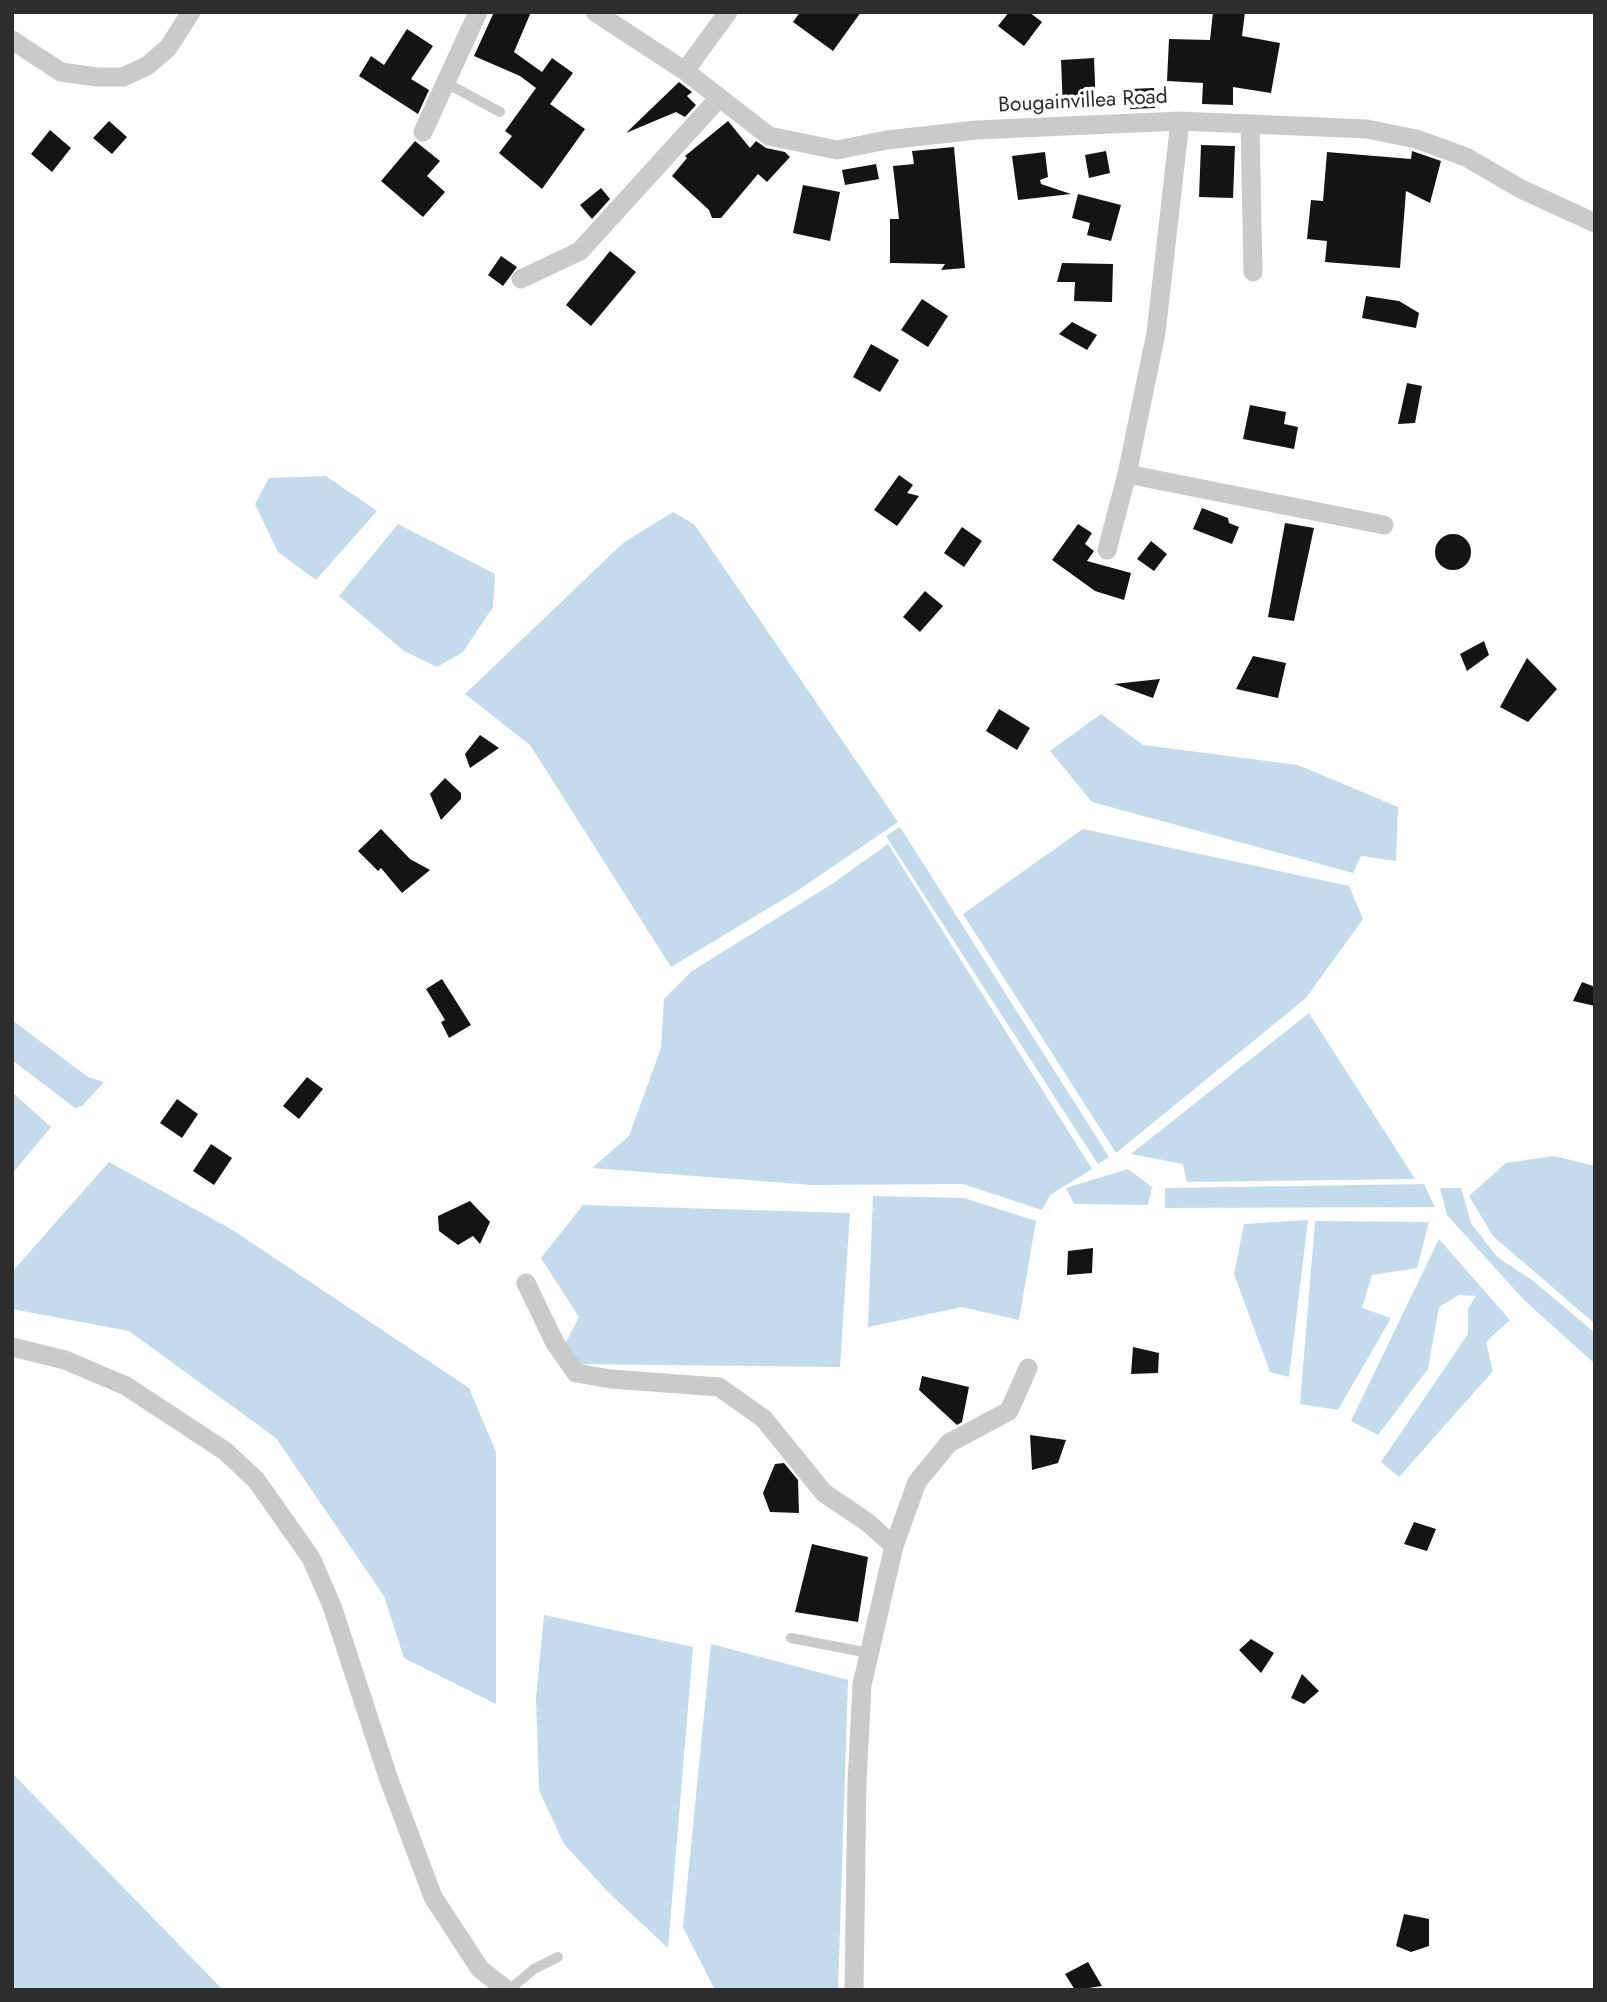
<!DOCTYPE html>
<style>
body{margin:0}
#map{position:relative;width:1607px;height:2002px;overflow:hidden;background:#fff;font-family:Jost,sans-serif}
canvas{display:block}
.frame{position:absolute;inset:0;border:14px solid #2d2d2d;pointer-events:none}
</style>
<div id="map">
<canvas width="1607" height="2002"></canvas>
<div class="frame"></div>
</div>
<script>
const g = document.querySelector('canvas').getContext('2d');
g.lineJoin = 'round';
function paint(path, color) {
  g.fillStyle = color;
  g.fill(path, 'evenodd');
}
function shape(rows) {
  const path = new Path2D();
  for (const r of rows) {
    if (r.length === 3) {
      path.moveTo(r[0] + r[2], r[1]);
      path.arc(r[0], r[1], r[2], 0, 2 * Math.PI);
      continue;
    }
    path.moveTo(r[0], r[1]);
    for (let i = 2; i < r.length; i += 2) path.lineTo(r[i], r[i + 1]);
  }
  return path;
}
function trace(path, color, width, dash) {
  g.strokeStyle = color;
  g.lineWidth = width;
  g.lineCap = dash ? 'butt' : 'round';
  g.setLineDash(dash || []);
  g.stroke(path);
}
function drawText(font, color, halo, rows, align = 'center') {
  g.font = font + ' Jost,sans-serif';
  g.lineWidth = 7;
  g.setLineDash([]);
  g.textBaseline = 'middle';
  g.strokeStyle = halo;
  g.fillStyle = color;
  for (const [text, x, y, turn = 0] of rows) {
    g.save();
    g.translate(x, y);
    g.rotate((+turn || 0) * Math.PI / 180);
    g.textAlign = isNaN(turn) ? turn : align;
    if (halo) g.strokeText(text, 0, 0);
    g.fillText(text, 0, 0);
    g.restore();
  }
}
paint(shape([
 [326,476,377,511,316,580,278,552,255,504,269,478],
 [673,512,694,524,898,822,797,891,671,967,530,745,465,694,623,543],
 [398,524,495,574,493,607,463,652,437,667,404,651,339,596],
 [1101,714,1143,745,1298,765,1398,807,1396,861,1361,856,1353,873,1092,802,1050,751],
 [900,827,1109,1157,1098,1164,886,836],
 [1083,829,1349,886,1363,919,1306,998,1116,1153,963,914],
 [888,844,1092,1169,1050,1195,1042,1210,963,1184,811,1185,592,1168,629,1136,661,1048,664,999,692,971,832,884],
 [1309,1013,1415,1179,1187,1182,1183,1164,1131,1154],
 [12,1020,88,1077,104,1082,82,1106,75,1108,12,1060],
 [12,1092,51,1127,12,1174],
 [1554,1156,1595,1166,1595,1324,1493,1236,1469,1196,1506,1163],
 [109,1162,231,1229,469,1388,496,1452,496,1704,404,1658,384,1596,276,1438,129,1331,12,1309,12,1272],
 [1128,1169,1152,1187,1148,1205,1074,1204,1066,1188],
 [1424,1184,1435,1207,1165,1208,1165,1188],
 [1440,1188,1461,1188,1471,1223,1497,1257,1532,1280,1595,1333,1595,1364,1524,1300,1447,1215],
 [873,1196,964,1198,1036,1221,1019,1320,962,1307,868,1327],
 [583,1205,850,1213,840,1367,574,1364,564,1346,579,1317,541,1258],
 [1308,1220,1289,1377,1270,1372,1234,1274,1244,1224],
 [1315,1221,1429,1222,1417,1268,1372,1275,1362,1308,1391,1318,1338,1410,1300,1404],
 [1439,1239,1510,1320,1486,1342,1493,1371,1399,1477,1381,1462,1468,1334,1468,1309,1476,1296,1459,1295,1439,1307,1428,1369,1378,1435,1351,1421],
 [544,1615,693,1647,668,1948,608,1892,564,1844,539,1790,536,1698],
 [711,1644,848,1680,838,1990,715,1990,683,1927],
 [12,1773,223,1990,12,1990]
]), '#c4dbec');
paint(shape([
 [494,12,531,12,514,52,542,72,552,58,573,73,550,104,585,129,542,189,499,153,512,136,505,131,536,88,520,76,474,56],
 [800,12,861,12,833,51,793,22],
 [1009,12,1029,12,1042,22,1024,46,998,26],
 [1213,12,1245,12,1242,36,1280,43,1271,93,1233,87,1233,105,1202,104,1203,83,1167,81,1169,39,1210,40],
 [407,29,433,46,411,79,429,90,418,114,359,76,371,56,384,65],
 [1094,58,1096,108,1063,109,1061,60],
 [679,82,692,92,687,96,696,105,685,117,676,112,626,133],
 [1154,88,1155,108,1130,109,1129,89],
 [109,121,127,137,112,154,93,138],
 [728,121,750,148,756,141,766,148,785,152,790,157,767,182,758,174,721,218,712,218,709,210,672,176,687,158,685,156],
 [50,130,71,148,52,172,31,154],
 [415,141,440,161,427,176,445,192,423,217,381,181],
 [1201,145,1235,146,1233,198,1199,197],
 [954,147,965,268,941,270,945,264,890,263,890,219,899,219,893,166,914,164,912,151],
 [1106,151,1110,173,1089,178,1085,155],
 [1412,151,1441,161,1430,203,1406,191,1400,268,1325,262,1327,241,1307,239,1311,200,1323,201,1327,152,1411,159],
 [1045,152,1048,177,1040,180,1041,184,1071,194,1018,200,1012,156],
 [876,164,879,179,845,185,842,170],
 [803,185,840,192,830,241,793,233],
 [601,188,610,199,592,219,580,205],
 [1078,194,1121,205,1111,241,1087,235,1090,223,1072,218],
 [610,251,636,272,591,326,566,305],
 [501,256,517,267,503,286,488,275],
 [1062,263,1113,264,1112,302,1074,301,1075,282,1057,282],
 [1366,296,1399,301,1419,313,1416,328,1362,318],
 [922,299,948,316,928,347,901,330],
 [1072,322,1097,335,1087,350,1059,334],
 [871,344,899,360,880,392,853,377],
 [1407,383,1422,386,1415,423,1398,424],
 [1250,405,1286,412,1284,424,1298,427,1294,449,1243,439],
 [899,475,913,485,907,493,919,496,897,526,874,510],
 [1202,508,1228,518,1229,523,1239,527,1232,544,1193,529],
 [1285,523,1314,528,1294,621,1268,617],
 [1078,524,1092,533,1085,544,1094,551,1087,561,1131,573,1124,600,1095,591,1052,560],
 [962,527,982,541,964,567,944,553],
 [1453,552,18],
 [1151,541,1167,554,1154,571,1137,559],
 [925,591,943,606,920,632,903,617],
 [1484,641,1489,655,1467,671,1460,654],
 [1253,656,1286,663,1278,698,1236,689],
 [1527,658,1557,689,1528,722,1500,707],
 [1160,679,1153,698,1114,684],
 [999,709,1030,728,1017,750,986,731],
 [480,735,499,748,470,768,465,754],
 [445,778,461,793,461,799,441,820,430,794],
 [381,829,410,859,430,870,402,893,381,868,378,871,358,851],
 [442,979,471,1025,449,1038,441,1022,445,1020,426,989],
 [1582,982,1595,987,1595,1006,1573,1001],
 [307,1077,323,1089,299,1119,283,1106],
 [177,1099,198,1114,182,1138,160,1123],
 [211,1144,232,1158,214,1185,193,1171],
 [470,1201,490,1222,480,1244,473,1236,458,1245,439,1231,438,1216],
 [1093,1248,1092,1273,1067,1275,1068,1251],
 [1133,1347,1159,1353,1158,1373,1131,1374],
 [922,1376,969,1387,962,1422,957,1425,919,1390],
 [1030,1435,1066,1440,1058,1463,1032,1470],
 [784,1463,798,1480,799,1513,770,1512,763,1493,775,1464],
 [1414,1522,1436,1529,1427,1551,1404,1544],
 [812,1544,868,1557,858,1622,795,1612],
 [1251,1639,1274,1653,1261,1673,1239,1650],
 [1302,1674,1319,1691,1304,1704,1291,1698],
 [1404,1914,1429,1919,1429,1946,1411,1952,1396,1946],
 [1088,1962,1102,1986,1075,1990,1065,1974]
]), '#141414');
trace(shape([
 [448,84,500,112],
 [791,1638,869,1653],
 [509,1990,534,1969,558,1957]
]), '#cacaca', 10);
trace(shape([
 [595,12,685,71,769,136,837,150,887,140,976,130,1180,121,1367,129,1416,139,1466,157,1521,189,1595,223],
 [12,40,61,72,97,77,123,77,147,66,168,48,191,12],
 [685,71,728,12],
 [1250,126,1253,272],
 [423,132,478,12],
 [521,279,580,251,719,98],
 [1127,474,1384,525],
 [1107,550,1127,474,1156,333,1180,121],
 [526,1283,555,1343,576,1373,611,1379,719,1387,764,1419,824,1493,867,1522,894,1546],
 [12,1347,65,1360,126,1386,225,1451,256,1480,311,1558,332,1606,388,1777,433,1897,480,1969,507,1990],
 [854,1990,857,1783,862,1685,894,1546,917,1482,949,1443,1009,1411,1028,1368]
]), '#cacaca', 19);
drawText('21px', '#2d2d2d', '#fff', [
 ["Bougainvillea Road",1083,102,-3]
]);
</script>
